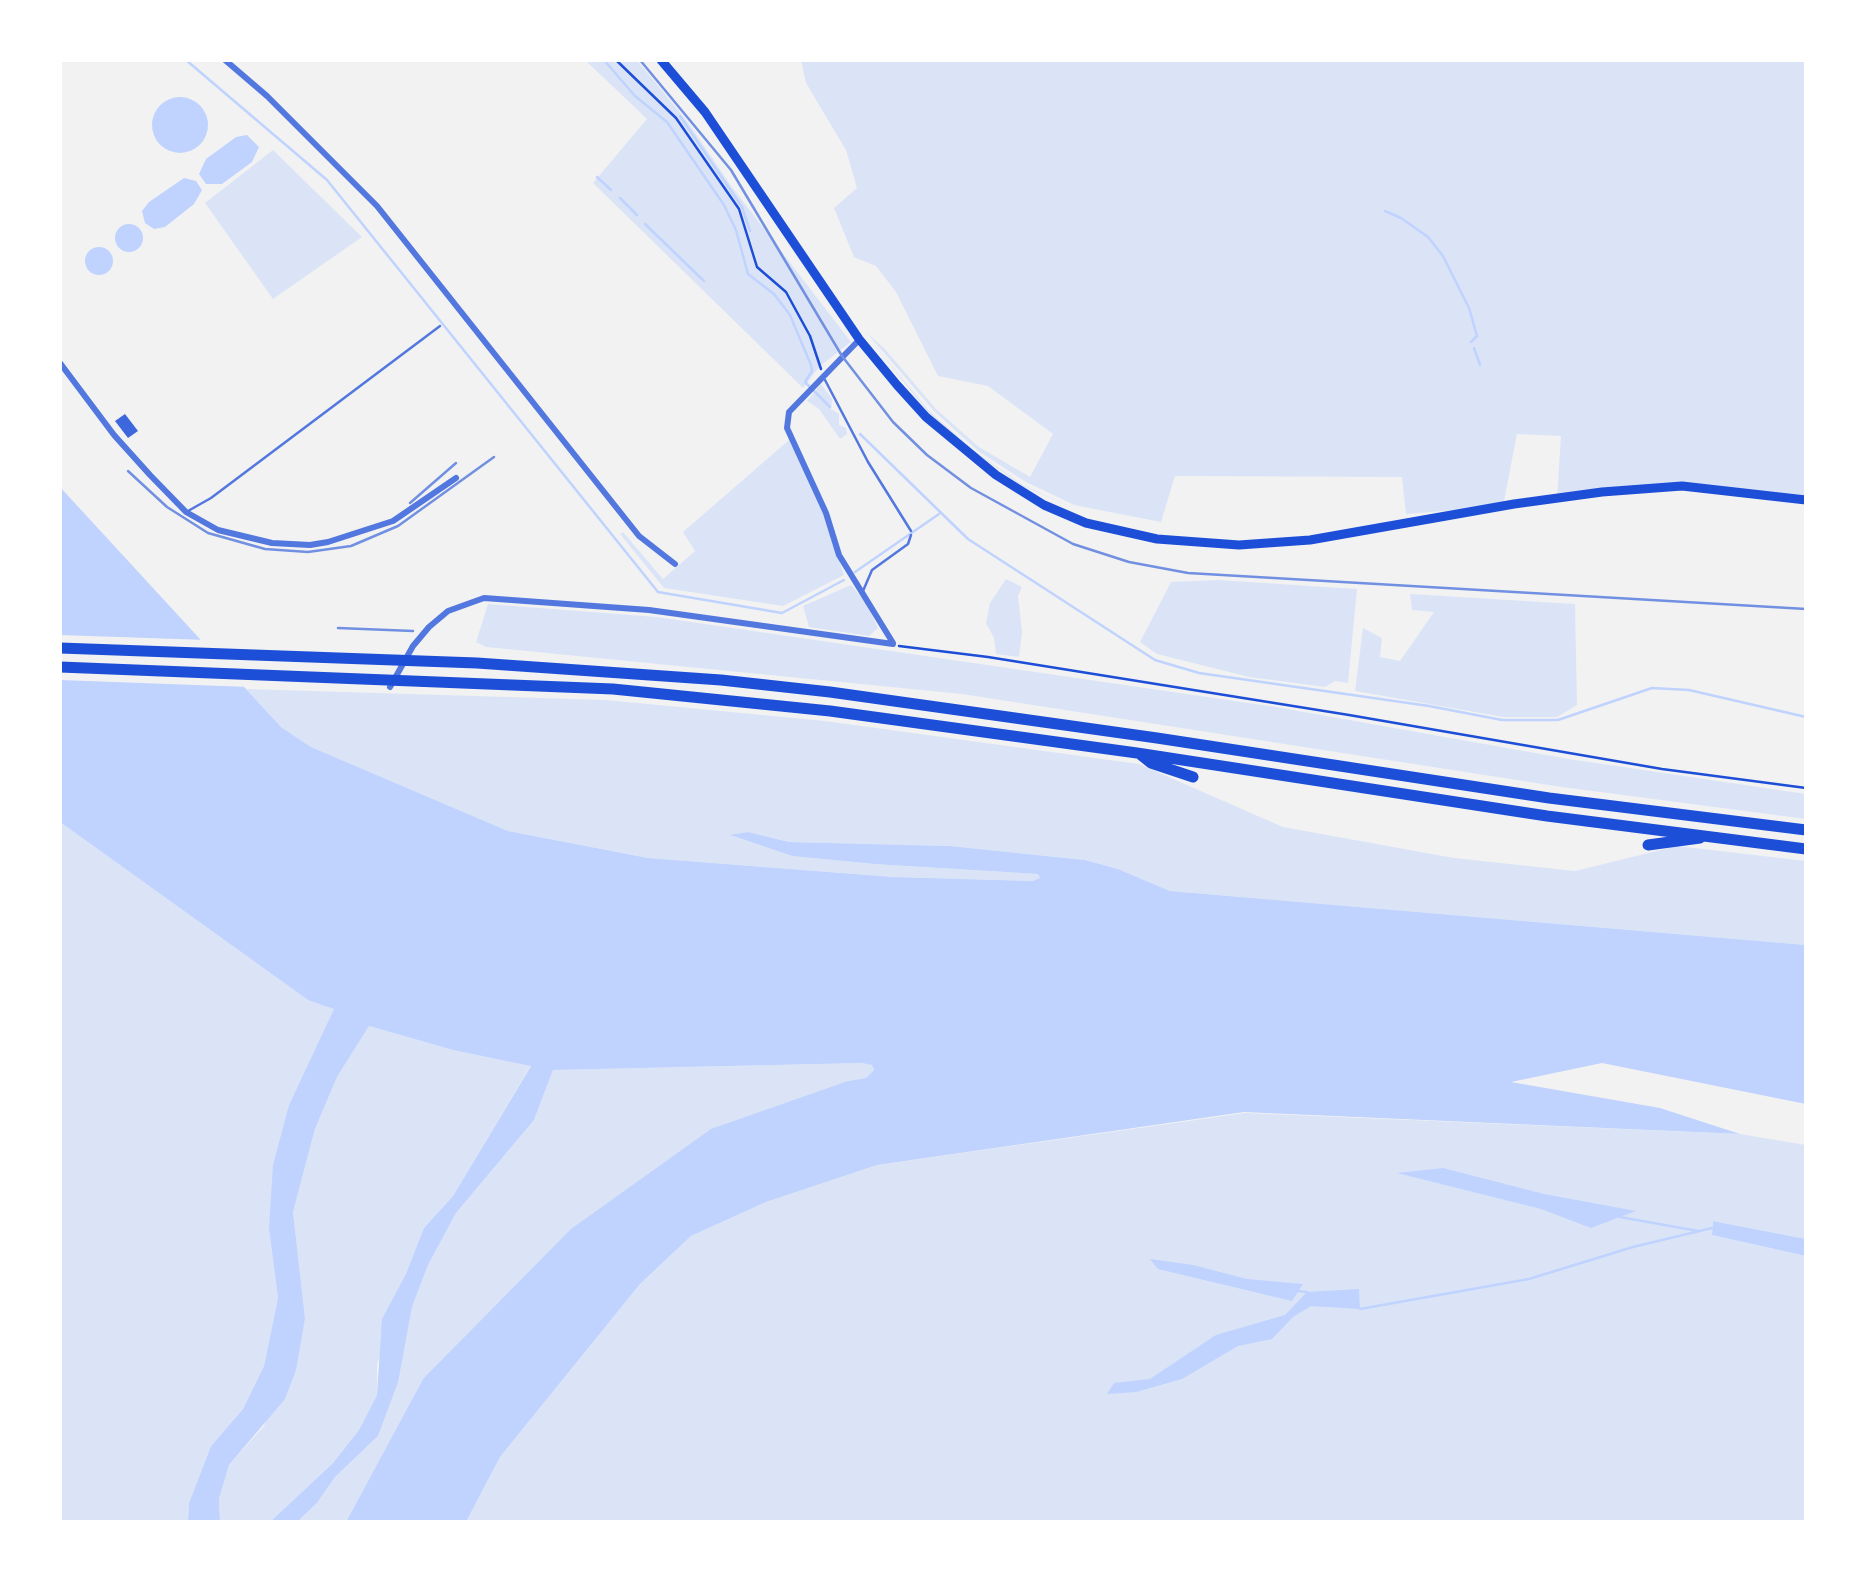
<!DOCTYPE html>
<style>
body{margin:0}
#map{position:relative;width:1866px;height:1582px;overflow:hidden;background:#f2f2f2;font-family:"Sofia Sans Condensed",sans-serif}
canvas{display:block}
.frame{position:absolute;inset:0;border:62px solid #fff;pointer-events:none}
</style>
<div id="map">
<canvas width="1866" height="1582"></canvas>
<div class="frame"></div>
</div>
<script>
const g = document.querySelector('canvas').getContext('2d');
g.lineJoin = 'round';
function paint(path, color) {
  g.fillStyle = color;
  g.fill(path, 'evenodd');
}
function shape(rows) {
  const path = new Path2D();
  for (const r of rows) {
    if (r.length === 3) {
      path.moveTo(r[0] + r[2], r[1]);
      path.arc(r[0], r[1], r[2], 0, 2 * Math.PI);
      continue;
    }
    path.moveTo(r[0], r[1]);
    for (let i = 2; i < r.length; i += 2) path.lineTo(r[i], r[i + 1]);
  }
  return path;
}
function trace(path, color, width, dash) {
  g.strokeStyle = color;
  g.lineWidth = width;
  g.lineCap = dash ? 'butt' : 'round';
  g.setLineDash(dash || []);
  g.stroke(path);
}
paint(shape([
 [585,60,637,60,687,121,732,187,851,342,820,366,803,388,593,183,647,119],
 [801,60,1806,60,1806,500,1680,485,1557,498,1561,436,1517,434,1503,506,1406,514,1402,477,1175,476,1161,522,1074,505,1026,482,978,451,934,411,867,333,885,349,936,409,979,447,1030,477,1053,434,988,386,938,376,896,292,876,266,854,257,834,208,857,188,846,150,806,83],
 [273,150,362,237,273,299,205,203],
 [867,336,929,411,973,450,1023,485,1071,507,1023,486,973,451,928,412],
 [821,384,832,399,831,409,839,414,839,425,846,428,847,434,840,439,819,409,807,401],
 [789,440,820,501,844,575,783,606,664,588,620,534,623,532,663,579,695,551,683,532],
 [1006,579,1022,587,1018,596,1022,632,1019,657,996,654,994,638,986,623,990,603],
 [1218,580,1357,589,1348,683,1335,681,1325,687,1249,677,1157,654,1140,642,1171,582],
 [851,585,866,603,878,628,869,636,809,627,803,606],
 [1410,594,1575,604,1577,705,1557,717,1503,717,1355,691,1363,628,1382,638,1380,657,1400,661,1434,612,1412,610],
 [488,604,657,617,1276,707,1569,759,1806,794,1806,819,1562,787,962,694,486,647,476,642],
 [246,689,606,700,825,721,1139,764,1283,827,1454,858,1575,871,1677,846,1806,861,1806,945,1170,891,1118,869,1085,860,950,846,789,842,748,832,732,836,792,856,874,864,1038,874,1040,878,1034,881,893,877,648,858,508,831,311,747,281,727],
 [60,822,308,1000,335,1008,289,1105,269,1229,278,1298,264,1366,243,1409,211,1446,189,1503,188,1522,60,1522],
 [369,1026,453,1050,531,1065,453,1196,424,1228,377,1364,377,1395,359,1430,333,1463,270,1522,220,1522,219,1499,229,1465,264,1426,305,1318,293,1212,315,1129,337,1077],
 [862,1063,872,1064,874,1070,866,1078,848,1081,423,1379,346,1522,297,1522,317,1503,335,1477,378,1436,397,1382,412,1307,428,1265,456,1213,534,1120,553,1070],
 [1245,1113,1740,1134,1806,1145,1806,1239,1713,1221,1712,1235,1806,1256,1806,1522,466,1522,500,1457,640,1284,691,1236,766,1202,877,1165]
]), '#dbe4f7');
paint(shape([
 [180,125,28],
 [247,135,259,147,252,162,222,184,206,184,199,174,206,159,236,137],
 [184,178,196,181,202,190,194,204,165,227,154,229,145,223,142,211,149,202],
 [129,238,14],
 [99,261,14],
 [60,487,281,727,311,747,508,831,648,858,893,877,1033,881,1040,878,1038,874,874,864,792,856,730,835,748,832,789,842,950,846,1085,860,1118,869,1170,891,1806,945,1806,1104,1602,1063,1511,1082,1660,1108,1740,1134,1244,1112,877,1165,766,1202,691,1236,640,1284,500,1457,466,1522,346,1522,423,1379,571,1229,711,1129,848,1081,866,1078,874,1070,872,1065,862,1063,553,1070,534,1120,456,1213,428,1265,412,1307,398,1382,378,1436,335,1477,317,1503,297,1522,270,1522,333,1463,359,1430,377,1395,382,1319,406,1274,424,1228,453,1196,531,1066,453,1050,369,1026,337,1077,315,1129,293,1212,305,1318,296,1370,285,1399,229,1465,219,1499,220,1522,188,1522,189,1503,211,1446,243,1409,264,1366,278,1298,269,1229,273,1165,289,1105,334,1009,308,1000,60,822],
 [1443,1168,1544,1194,1636,1211,1591,1228,1541,1209,1397,1173],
 [1713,1221,1806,1239,1806,1256,1712,1235],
 [1150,1259,1193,1265,1247,1279,1303,1284,1292,1301,1158,1269],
 [1359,1289,1360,1309,1311,1306,1293,1317,1272,1339,1238,1346,1182,1379,1136,1392,1107,1394,1114,1383,1150,1379,1216,1335,1285,1315,1307,1292]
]), '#bfd3fe');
paint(shape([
 [60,635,207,640,250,687,60,680]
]), '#f2f2f2');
trace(shape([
 [186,60,327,180,658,592,782,613,844,580],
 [604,60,635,96,667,122,724,205,736,230,748,274,774,294,790,315,811,365,812,371,805,382,830,407],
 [680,116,742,207,750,231],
 [597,177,611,190],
 [620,198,637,215],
 [1385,211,1401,218,1428,237,1443,256,1469,308,1477,336,1471,342],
 [645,224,704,281],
 [1474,348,1480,365],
 [860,434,968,539,1155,660,1199,673,1429,706,1502,720,1558,720,1652,688,1689,690,1806,717],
 [855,572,939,514],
 [1620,1217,1698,1231],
 [1298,1291,1307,1292],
 [1360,1309,1529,1279,1633,1247,1712,1228]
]), '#bfd3fe', 2.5);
paint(shape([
 [125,414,138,431,128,438,115,421]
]), '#3d67dc');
trace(shape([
 [616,60,676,118,739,209,757,267,786,292,810,336,821,369],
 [899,646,988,657,1349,715,1662,769,1806,788]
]), '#1d4ed8', 2.5);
trace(shape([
 [825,380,868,462,911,531],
 [188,511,211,498,440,326],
 [863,591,872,570,908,544,911,535]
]), '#5277de', 2.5);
trace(shape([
 [225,60,267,96,377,206,639,536,675,564],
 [859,340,789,412,787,428,826,513,839,555,893,643],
 [60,363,114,435,150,475,186,512,218,530,272,543,310,545,328,542,393,521,456,478],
 [390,687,413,646,429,627,448,611,484,598,649,610,893,644]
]), '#5277de', 6);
trace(shape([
 [661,60,705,112,859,339,897,385,926,417,996,475,1044,505,1086,523,1157,539,1239,545,1310,540,1514,504,1602,492,1682,486,1806,500]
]), '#1d4ed8', 9);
trace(shape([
 [60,648,477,663,721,680,830,692,1157,738,1549,798,1806,830],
 [60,667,613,689,830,711,1137,753,1547,816,1806,849],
 [1141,755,1151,763,1193,777],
 [1648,845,1700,838]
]), '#1d4ed8', 11);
trace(shape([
 [640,60,731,170,842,356,893,422,927,455,971,488,1073,544,1129,562,1188,573,1806,609],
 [128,471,167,507,208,533,265,549,308,552,351,546,398,526,494,457],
 [410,503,456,463],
 [338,628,413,631]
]), '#7290e2', 2.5);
</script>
